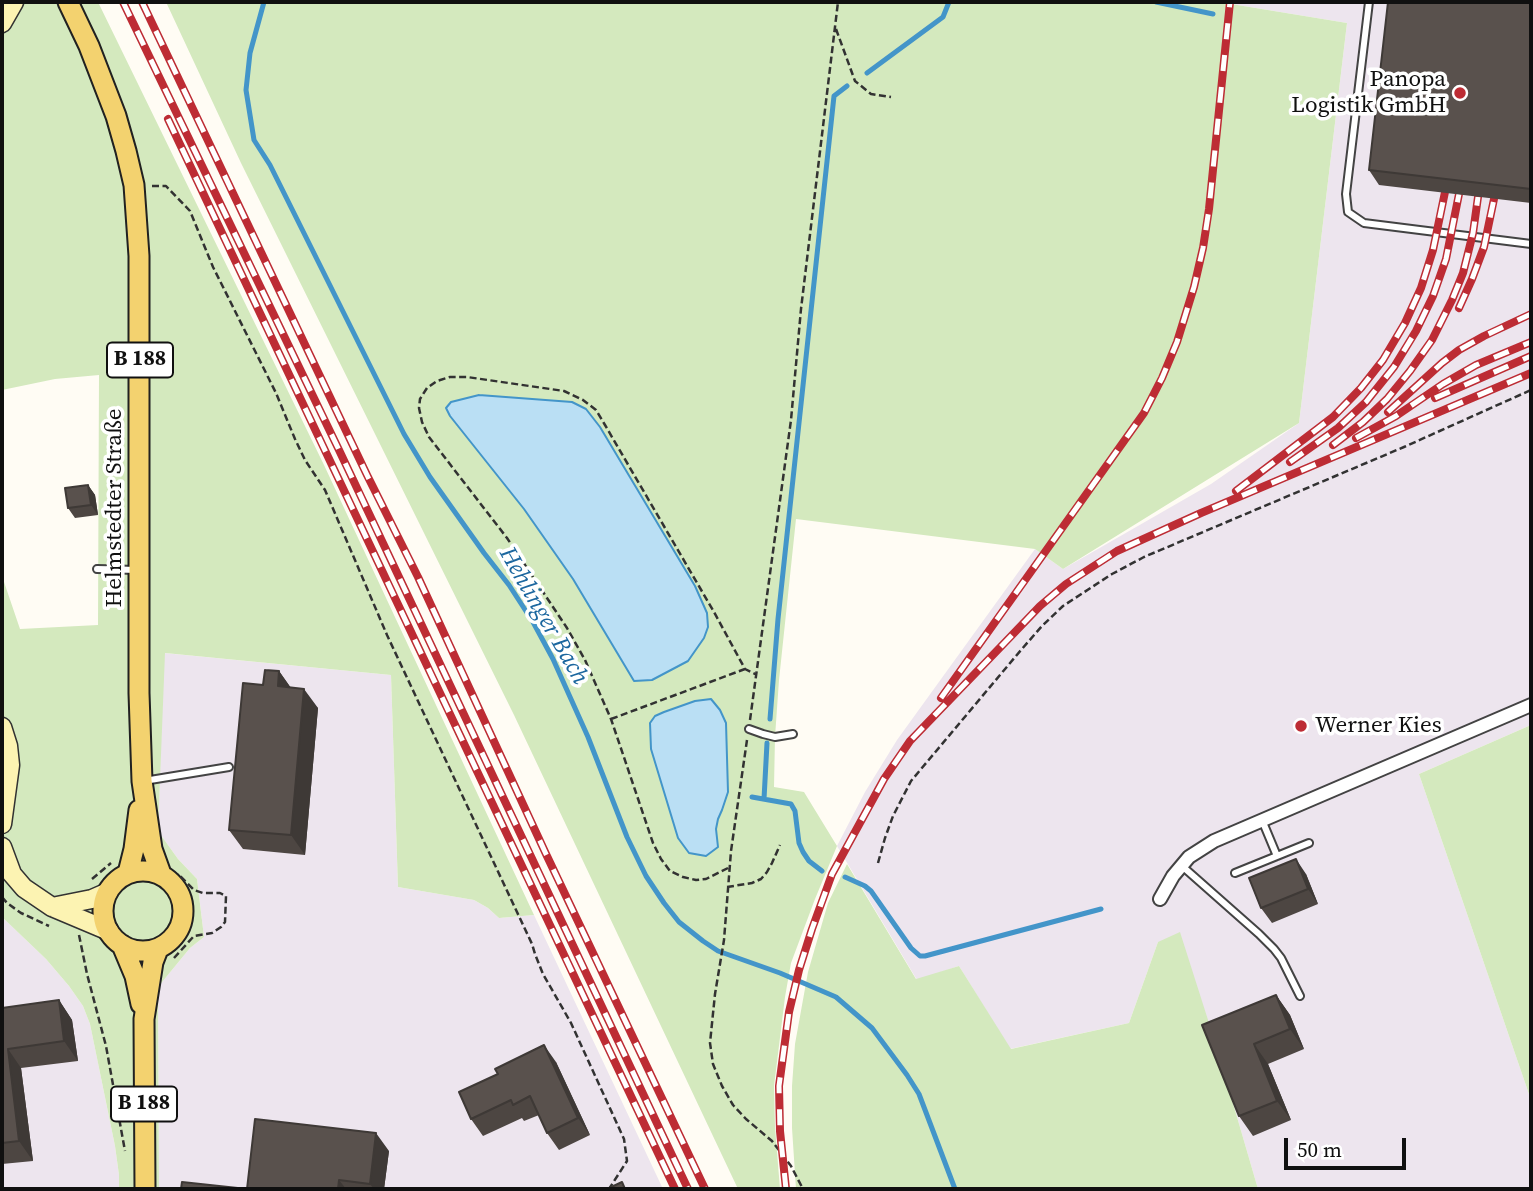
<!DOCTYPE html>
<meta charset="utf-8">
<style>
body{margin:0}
#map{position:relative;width:1533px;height:1191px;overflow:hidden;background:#fffcf4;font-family:"Source Serif 4",serif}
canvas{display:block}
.frame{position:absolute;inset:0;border:4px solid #101010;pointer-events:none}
.scale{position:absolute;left:1284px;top:1138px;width:122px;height:32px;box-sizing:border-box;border:4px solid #101010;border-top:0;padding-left:9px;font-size:21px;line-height:24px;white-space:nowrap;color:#101010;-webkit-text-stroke:5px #fff;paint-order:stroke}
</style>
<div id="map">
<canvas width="1533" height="1191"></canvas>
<div class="frame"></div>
<div class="scale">50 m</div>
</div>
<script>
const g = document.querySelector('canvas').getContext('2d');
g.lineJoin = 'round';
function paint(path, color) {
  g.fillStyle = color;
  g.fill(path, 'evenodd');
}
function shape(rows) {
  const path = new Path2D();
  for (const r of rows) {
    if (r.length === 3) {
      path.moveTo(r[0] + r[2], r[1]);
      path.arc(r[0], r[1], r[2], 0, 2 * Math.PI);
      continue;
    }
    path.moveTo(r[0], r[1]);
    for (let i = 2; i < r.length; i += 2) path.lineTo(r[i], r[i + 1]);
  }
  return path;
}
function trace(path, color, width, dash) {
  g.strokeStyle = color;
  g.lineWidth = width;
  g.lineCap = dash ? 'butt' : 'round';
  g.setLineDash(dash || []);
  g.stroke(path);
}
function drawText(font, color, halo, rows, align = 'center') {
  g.font = font + ' "Source Serif 4",serif';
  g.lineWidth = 7;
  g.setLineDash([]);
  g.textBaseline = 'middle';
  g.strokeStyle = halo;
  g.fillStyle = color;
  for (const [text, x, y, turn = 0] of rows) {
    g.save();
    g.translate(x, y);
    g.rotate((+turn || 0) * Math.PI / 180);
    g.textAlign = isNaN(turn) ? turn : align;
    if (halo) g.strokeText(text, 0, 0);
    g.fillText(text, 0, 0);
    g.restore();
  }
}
paint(shape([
 [1219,2,1531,2,1531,725,1419,774,1531,1100,1531,1189,1258,1189,1216,1045,1158,942,1129,1023,1010,1049,959,966,917,980,837,846,865,792,897,740,1035,549,1063,569,1211,484,1299,423,1347,23],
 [164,653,391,675,398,887,474,900,488,908,499,918,534,915,663,1189,159,1189,158,987,190,948,204,937,197,879,178,859,158,831],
 [2,917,46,959,69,986,83,1006,90,1024,115,1146,119,1175,119,1189,2,1189]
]), '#ede5ee');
paint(shape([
 [2,2,98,2,324,465,534,915,499,918,488,908,474,900,398,887,391,675,165,653,158,831,178,859,197,879,204,937,190,948,158,987,159,1189,119,1189,119,1175,115,1146,90,1024,83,1006,69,986,46,959,2,917,2,576,20,629,98,625,99,375,55,379,2,390],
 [166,2,1219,2,1347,23,1299,423,1063,569,1035,549,796,519,779,680,775,737,774,787,804,792,837,846,815,899,791,963,785,997,774,1086,775,1127,780,1189,738,1189,514,715,241,163],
 [479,395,586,409,600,427,695,586,707,613,634,681,573,579,524,509,466,435,451,402],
 [710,699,726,723,728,792,722,810,718,819,716,829,718,847,678,838,651,749,655,716,695,701],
 [1531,725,1531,1100,1419,774],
 [847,864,916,979,959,966,1011,1049,1129,1023,1158,942,1180,932,1216,1045,1258,1189,796,1189,792,1128,792,1086,795,1044,808,972,828,903]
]), '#d4e9be');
const water = shape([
 [479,395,572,402,586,409,600,427,695,586,707,613,708,627,704,638,688,661,652,680,634,681,573,579,524,509,450,416,446,408,451,402,479,395],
 [711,699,720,710,726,723,728,792,722,810,718,819,716,829,718,847,706,856,689,853,678,838,651,749,650,723,655,716,664,712,695,701,711,699]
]);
paint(water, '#badff4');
trace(water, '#4395c9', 2);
trace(shape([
 [264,2,250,53,246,90,254,140,270,165,404,434,430,477,484,553,509,585,533,622,553,659,588,737,627,837,646,876,664,903,679,922,703,941,718,951,780,973,836,997,872,1028,907,1075,919,1094,955,1189],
 [1156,2,1213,14],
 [867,73,943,17,949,2],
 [770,719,778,619,834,96,847,86],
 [752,797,791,804,795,811,799,843,803,852,809,861,822,871],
 [764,799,767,743],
 [845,877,865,886,871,891,911,948,920,956,925,956,1101,909]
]), '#4395c9', 5);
const lane = shape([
 [1369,2,1346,194,1348,212,1364,223,1531,244],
 [97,569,138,570],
 [749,729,763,734,775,737,793,734],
 [144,781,229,767],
 [1277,856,1309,843],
 [1182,866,1259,934,1274,949,1281,958,1300,996],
 [1235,873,1277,856,1262,820]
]);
const street = shape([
 [1160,899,1173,876,1189,857,1214,841,1531,705]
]);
const secondary = shape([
 [2,23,14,2],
 [2,727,8,746,10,765,2,824],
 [2,847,12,874,24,888,52,907,109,931],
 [52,907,92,899,108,892]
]);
const primary = shape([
 [68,2,89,46,116,116,126,151,134,185,139,256,139,693,142,781,152,849,161,874],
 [143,911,40],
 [128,873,134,849,139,810],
 [122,945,135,976,141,1004],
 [145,1189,144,1019,153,962,158,949]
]);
trace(lane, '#434343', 10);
trace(street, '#434343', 16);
trace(secondary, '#323232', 21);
trace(primary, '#212121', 23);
trace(shape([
 [836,29,855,81,871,94,891,97],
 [152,186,166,186,190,211,213,267,276,393,295,439,305,460,325,490,387,635,532,944,535,954,543,974,571,1023,624,1139,627,1161,609,1189],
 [611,719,745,669],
 [750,720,791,420,801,309,838,2],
 [747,740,731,851,724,940,715,994,710,1043,713,1064,722,1086,733,1105,746,1119,772,1141,791,1166,803,1189],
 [878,863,885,838,893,816,911,781,1021,650,1042,626,1063,606,1112,574,1144,557,1404,447,1531,390],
 [728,868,706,879,696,880,683,877,670,871,661,859,653,843,611,719,585,660,567,628,507,538,429,437,422,422,419,408,420,399,427,388,437,381,450,377,467,377,564,391,583,400,596,410,605,425,714,612,745,669,757,675],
 [92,879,111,863],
 [727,887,752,883,761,879,767,872,772,863,780,845],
 [2,897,7,903,21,913,49,926],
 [79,935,87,974,106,1046,125,1151],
 [174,958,194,936,212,933,221,927,225,922,226,896,220,893,203,893,194,890,178,874]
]), '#323232', 2.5, [7, 3.5]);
trace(lane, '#fff', 6);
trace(street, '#fff', 12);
trace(secondary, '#fcf3b2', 18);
trace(primary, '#f3d26f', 19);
const rail = shape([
 [123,2,339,450,688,1189],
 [142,2,367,475,418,577,546,854,705,1189],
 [168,119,675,1189],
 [1459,308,1472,279,1484,247,1494,199],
 [1435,398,1531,356],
 [1388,412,1442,363,1459,350,1484,336,1531,314],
 [1356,438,1396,416,1443,384,1476,365,1531,342],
 [1333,445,1363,422,1387,399,1410,371,1432,340,1452,300,1463,273,1473,233,1478,197],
 [1290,462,1338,428,1366,402,1394,367,1416,331,1433,296,1446,259,1459,194],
 [1236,491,1333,417,1361,388,1383,360,1405,323,1421,288,1433,250,1445,192],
 [941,698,1144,413,1162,378,1177,342,1194,287,1203,248,1209,209,1230,2],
 [786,1189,780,1131,779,1086,789,1012,799,970,812,929,832,874,884,779,910,741,1040,606,1066,584,1117,551,1201,513,1531,373]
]);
trace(rail, '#bd2c34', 8);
trace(rail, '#fff', 5, [16]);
paint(shape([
 [1531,2,1531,203,1379,185,1369,170],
 [88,485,95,495,98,515,75,518,68,508],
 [279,671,291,688,318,708,305,855,243,849,229,830,263,685],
 [1306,874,1318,904,1272,923,1261,908],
 [1276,995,1290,1015,1304,1049,1268,1064,1291,1120,1253,1136,1239,1116,1202,1025],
 [59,1000,72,1020,78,1061,21,1068,33,1161,2,1164,2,1008],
 [556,1062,590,1135,559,1150,547,1133,539,1115,524,1121,522,1118,483,1136,471,1119,498,1074],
 [389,1151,384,1189,181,1189,247,1189]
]), '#4d4642');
paint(shape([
 [88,485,95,495,98,515,91,505],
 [279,671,293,691,278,686],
 [304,689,318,708,305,855,291,835],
 [1296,859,1306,874,1318,904,1308,889],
 [1276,995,1290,1015,1304,1049,1290,1029],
 [59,1000,72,1020,78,1061,64,1041],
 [1254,1044,1268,1064,1291,1120,1277,1101],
 [544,1045,556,1062,590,1135,578,1118],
 [8,1049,21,1068,33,1161,19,1141],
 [376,1133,389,1151,384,1189,374,1189,370,1184],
 [339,1180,346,1189,338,1189]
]), '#3e3936');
const building = shape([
 [1388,2,1531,2,1531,189,1369,170,1388,2],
 [88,485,91,505,68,508,65,488,88,485],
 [265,670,279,671,278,686,304,689,291,835,229,830,243,683,263,685,265,670],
 [1296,859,1308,889,1261,908,1249,878,1296,859],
 [1276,995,1290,1029,1254,1044,1277,1101,1239,1116,1202,1025,1276,995],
 [59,1000,64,1041,8,1049,19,1141,2,1143,2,1008,59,1000],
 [544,1045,578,1118,547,1133,530,1096,513,1105,511,1100,471,1119,459,1092,498,1074,495,1069,544,1045],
 [255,1119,376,1133,370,1184,339,1180,338,1189,181,1189,182,1182,247,1189,255,1119],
 [622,1182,625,1189,607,1189,622,1182]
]);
paint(building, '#59514d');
trace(building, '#3e3936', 2);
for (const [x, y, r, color] of [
 [1460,93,7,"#bd2c34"],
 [1301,726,7,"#bd2c34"]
]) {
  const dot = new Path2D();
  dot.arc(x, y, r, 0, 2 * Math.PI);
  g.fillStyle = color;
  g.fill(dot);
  trace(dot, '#fff', 2.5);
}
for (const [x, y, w] of [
 [140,360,66],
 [144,1104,66]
]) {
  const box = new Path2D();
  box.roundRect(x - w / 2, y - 17.5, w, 35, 5);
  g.fillStyle = '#fff';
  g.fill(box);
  trace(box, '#101010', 2);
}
drawText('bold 21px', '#101010', null, [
 ["B 188",140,360],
 ["B 188",144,1104]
]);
drawText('23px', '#101010', '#fff', [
 ["Panopa",1446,80],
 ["Logistik GmbH",1446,106],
 ["Werner Kies",1315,726,"left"]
], 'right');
drawText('23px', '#101010', '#fff', [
 ["Helmstedter Straße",115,508,-90]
]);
drawText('italic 24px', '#1c679f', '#fff', [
 ["Hehlinger Bach",543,616,60]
]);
</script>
